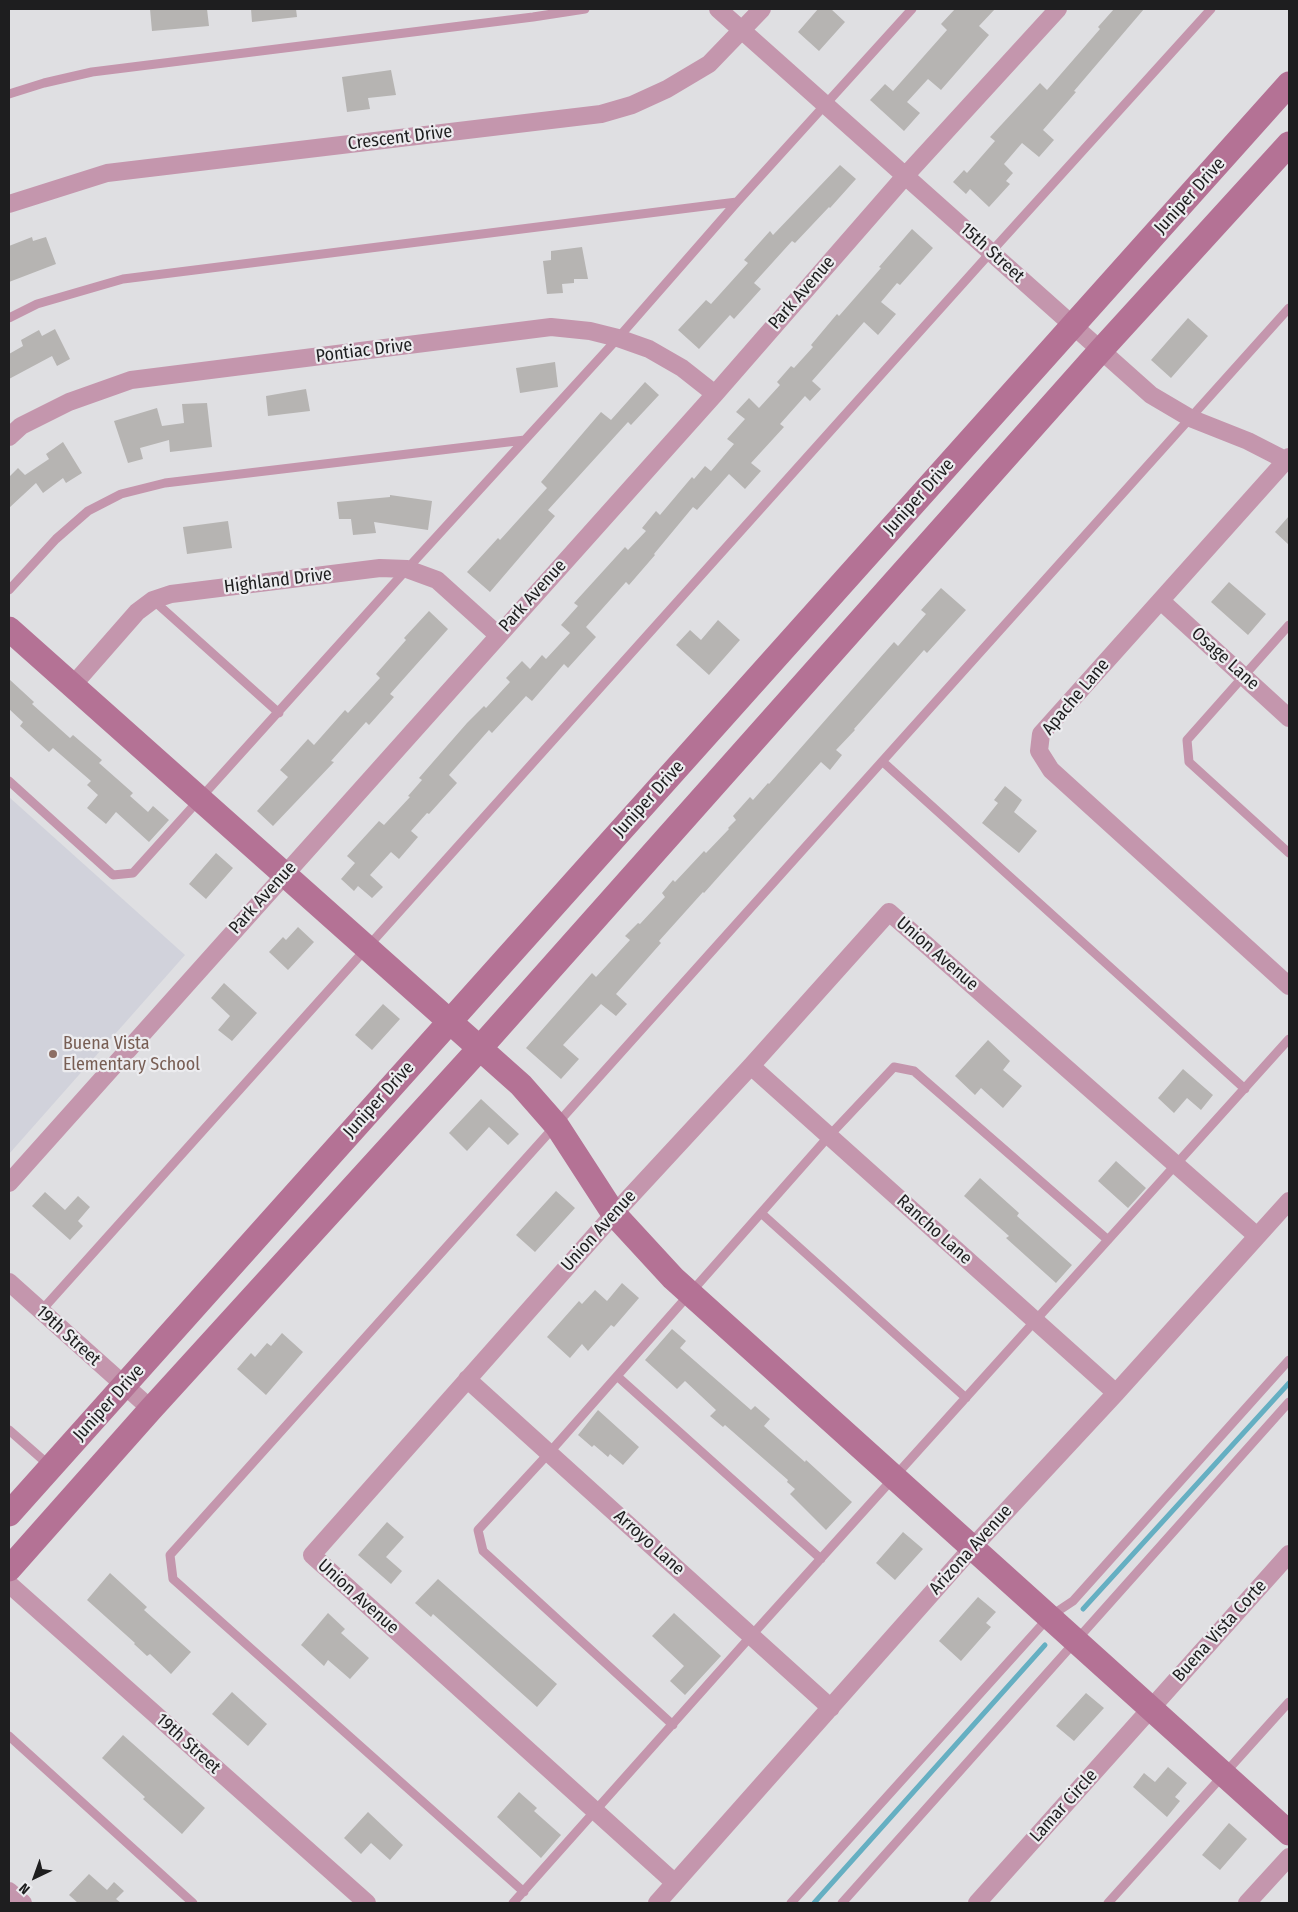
<!DOCTYPE html>
<style>
body{margin:0}
#map{position:relative;width:1298px;height:1912px;overflow:hidden;background:#dfdfe2;font-family:"Fira Sans Condensed",sans-serif}
canvas{display:block}
.frame{position:absolute;inset:0;border:10px solid #1e1e1f;pointer-events:none}
.north{position:absolute;left:10px;top:1852px;width:50px;height:50px;-webkit-text-stroke:4px #ececef;paint-order:stroke;rotate:222deg;font-size:14px;font-weight:700;line-height:20px;text-align:center;color:#1e1e1f}
.north::after{content:'';display:block;margin:auto;width:18px;height:22px;background:#1e1e1f;clip-path:polygon(50% 0,100% 100%,50% 72%,0 100%)}
</style>
<div id="map">
<canvas width="1298" height="1912"></canvas>
<div class="frame"></div>
<div class="north">N</div>
</div>
<script>
const g = document.querySelector('canvas').getContext('2d');
g.lineJoin = 'round';
function paint(path, color) {
  g.fillStyle = color;
  g.fill(path, 'evenodd');
}
function shape(rows) {
  const path = new Path2D();
  for (const r of rows) {
    path.moveTo(r[0], r[1]);
    for (let i = 2; i < r.length; i += 2) path.lineTo(r[i], r[i + 1]);
  }
  return path;
}
function trace(path, color, width, dash) {
  g.strokeStyle = color;
  g.lineWidth = width;
  g.lineCap = dash ? 'butt' : 'round';
  g.setLineDash(dash || []);
  g.stroke(path);
}
function drawText(font, color, halo, rows, align = 'center') {
  g.font = font + ' "Fira Sans Condensed",sans-serif';
  g.lineWidth = 4.5;
  g.setLineDash([]);
  g.textBaseline = 'middle';
  g.strokeStyle = halo;
  g.fillStyle = color;
  for (const [text, x, y, turn = 0] of rows) {
    g.save();
    g.translate(x, y);
    g.rotate((+turn || 0) * Math.PI / 180);
    g.textAlign = isNaN(turn) ? turn : align;
    if (halo) g.strokeText(text, 0, 0);
    g.fillText(text, 0, 0);
    g.restore();
  }
}
paint(shape([
 [9,797,185,955,9,1154]
]), '#d1d2db');
trace(shape([
 [1083,1609,1289,1383],
 [814,1903,1045,1645]
]), '#65afc2', 5);
paint(shape([
 [150,9,207,9,209,26,152,31],
 [251,9,296,9,297,17,252,22],
 [818,9,831,9,845,22,819,51,798,32],
 [955,9,995,9,979,26,989,35,941,90,928,79,907,102,920,113,904,131,870,100,885,84,893,91,947,30,941,24],
 [1114,9,1144,9,1074,91,1076,92,1043,130,1054,140,1039,157,1022,143,1004,164,1013,173,1006,181,1010,184,989,207,970,189,966,194,953,182,964,170,967,173,995,141,990,137,1040,83,1047,90,1100,29,1098,27],
 [391,70,396,95,368,98,370,109,347,112,342,77],
 [840,165,856,179,830,208,829,207,795,243,792,241,754,283,761,289,734,319,730,315,699,349,678,330,706,300,711,304,748,263,744,260,770,231,773,235],
 [912,229,933,248,900,285,897,283,881,302,896,314,878,335,864,322,812,381,821,389,810,401,805,396,780,424,784,427,751,463,761,471,745,489,729,474,697,510,693,507,654,554,655,555,629,585,626,582,586,627,596,637,568,668,564,664,532,701,526,696,492,733,489,730,449,775,457,783,429,814,427,813,411,831,418,837,399,859,391,852,370,875,383,887,372,898,358,886,354,891,341,879,355,863,347,856,379,821,384,825,410,797,408,796,422,780,419,778,467,723,484,706,486,708,510,682,506,678,522,661,530,669,542,655,546,659,570,633,561,625,578,606,574,603,625,547,628,550,646,531,642,528,656,511,660,515,692,477,694,479,705,466,711,471,734,444,727,439,745,419,736,412,749,398,759,408,780,385,777,382,791,366,794,368,813,347,811,345,837,314,839,316,881,268,879,267],
 [32,237,33,241,46,237,56,264,9,282,9,246],
 [582,247,588,279,574,279,574,283,562,284,563,293,547,294,543,261,551,260,551,251],
 [1188,318,1208,336,1171,378,1151,360],
 [55,329,70,359,57,366,52,356,9,379,9,354,23,346,21,340,39,330,42,336],
 [555,362,558,387,520,393,516,368],
 [645,382,659,395,631,425,628,422,548,510,555,516,490,592,467,572,498,538,500,540,547,488,541,482,601,412,611,420],
 [306,389,310,411,268,416,266,396],
 [207,403,212,447,170,452,169,440,140,448,143,459,128,463,114,421,157,408,162,426,184,423,182,404],
 [63,442,82,473,66,483,63,478,43,493,36,483,9,508,9,477,18,468,25,475,49,459,46,454],
 [390,495,432,501,428,530,374,522,376,533,353,535,351,519,339,519,337,502,390,497],
 [1289,516,1289,545,1275,532],
 [228,521,232,548,187,554,183,527],
 [1229,582,1266,614,1248,635,1211,602],
 [941,588,966,610,927,653,924,650,854,729,855,730,836,750,842,755,830,770,821,762,704,893,703,892,659,941,661,943,616,994,627,1004,616,1016,601,1004,563,1045,579,1059,561,1079,526,1048,592,973,596,977,630,940,625,936,638,923,640,924,665,897,662,893,673,880,675,882,704,851,706,853,729,829,728,828,736,820,733,816,750,797,753,800,768,783,769,784,894,642,898,646,926,614,921,610],
 [429,611,448,629,390,694,394,697,369,725,366,722,331,761,334,762,273,826,257,811,288,777,280,770,308,739,314,745,345,710,348,713,380,678,376,674,406,640,404,638],
 [718,620,740,640,709,675,676,645,690,630,701,640],
 [9,679,34,702,32,704,70,738,73,735,102,760,99,763,133,793,130,796,148,812,153,806,169,820,149,842,116,812,106,824,87,808,98,795,87,785,91,781,53,748,49,752,20,726,23,722,9,709],
 [1005,786,1022,800,1014,812,1037,831,1019,853,982,823,998,803,994,800],
 [216,853,233,868,206,899,189,884],
 [298,927,314,942,288,970,269,952,283,937,286,940],
 [224,983,257,1013,232,1041,218,1030,230,1016,211,998],
 [383,1004,400,1019,372,1050,355,1035],
 [988,1040,1010,1061,1003,1070,1022,1086,1003,1108,981,1088,975,1095,955,1076],
 [1183,1069,1213,1095,1201,1110,1187,1098,1174,1113,1158,1098],
 [481,1099,519,1134,508,1145,489,1127,467,1151,449,1133],
 [1116,1161,1146,1188,1128,1208,1098,1181],
 [980,1178,1019,1213,1017,1216,1072,1265,1056,1283,1006,1238,1009,1236,964,1196],
 [556,1191,575,1208,535,1252,516,1235],
 [45,1192,65,1210,78,1196,90,1207,78,1221,83,1226,70,1240,32,1206],
 [622,1283,639,1298,614,1327,611,1325,588,1351,582,1344,570,1358,547,1337,579,1301,582,1304,595,1290,607,1301],
 [672,1329,686,1341,680,1348,751,1410,755,1406,770,1419,764,1426,805,1462,806,1460,852,1502,826,1530,790,1494,795,1489,787,1482,788,1480,725,1425,723,1427,710,1416,716,1410,685,1381,677,1389,645,1360],
 [282,1333,303,1352,266,1395,237,1369,251,1353,255,1357,267,1343,271,1346],
 [598,1410,639,1447,623,1465,610,1454,608,1457,594,1445,592,1447,578,1435],
 [387,1522,404,1537,386,1557,402,1571,391,1584,358,1555],
 [903,1532,923,1549,895,1580,876,1563],
 [110,1573,147,1607,144,1610,191,1652,171,1674,150,1654,147,1656,134,1644,135,1643,87,1600],
 [438,1579,557,1684,537,1707,433,1614,431,1617,415,1603],
 [978,1597,996,1612,986,1623,991,1627,961,1661,939,1641],
 [328,1613,345,1629,341,1633,369,1658,350,1679,328,1660,324,1666,301,1645],
 [674,1613,721,1656,685,1695,670,1681,684,1666,652,1636],
 [232,1692,267,1724,248,1746,212,1714],
 [1086,1693,1104,1708,1074,1741,1056,1726],
 [123,1735,205,1808,182,1834,143,1799,145,1797,102,1758],
 [1168,1767,1187,1783,1175,1797,1180,1801,1167,1817,1133,1787,1144,1773,1155,1782],
 [519,1792,537,1808,534,1811,561,1835,541,1858,497,1817],
 [368,1812,403,1845,390,1860,371,1843,361,1854,344,1838],
 [1229,1823,1247,1839,1220,1870,1202,1855],
 [89,1874,107,1890,114,1882,124,1891,116,1899,121,1903,78,1903,69,1895]
]), '#b6b4b2');
trace(shape([
 [9,94,44,83,92,72,533,17,585,9],
 [9,318,37,304,123,279,737,202],
 [9,590,56,539,88,511,121,494,165,483,525,440],
 [153,600,279,713],
 [1289,625,1187,740,1189,762,1289,853],
 [883,762,1245,1089],
 [9,781,113,875,133,873,407,569,618,338,737,202,912,9],
 [761,1213,966,1398],
 [41,1311,991,252,1211,9],
 [617,1376,821,1559],
 [9,1430,50,1466],
 [673,1725,483,1551,478,1530,549,1453,829,1136,894,1067,914,1071,1108,1240],
 [9,1736,193,1903],
 [524,1892,173,1579,170,1555,1289,308],
 [513,1903,751,1636,1289,1039],
 [791,1903,1049,1617,1073,1601,1289,1360],
 [842,1903,1289,1402],
 [1108,1903,1289,1702]
]), '#c496ad', 9);
trace(shape([
 [718,9,1151,395,1190,418,1248,441,1289,462],
 [9,204,107,173,601,114,632,105,667,89,709,64,762,9],
 [9,437,21,426,69,402,131,380,551,327,590,331,618,338,649,349,682,368,715,394],
 [1289,457,1041,734,1039,751,1051,770,1289,986],
 [1161,601,1289,718],
 [73,685,137,612,153,600,171,594,380,568,407,569,437,580,498,635],
 [751,1066,1116,1393],
 [9,1183,715,394,906,175,1058,9],
 [9,1282,151,1409],
 [467,1379,831,1708],
 [9,1584,367,1903],
 [675,1883,312,1555,614,1214,751,1066,889,912,1257,1236],
 [9,1891,23,1903],
 [657,1903,972,1548,1116,1393,1289,1201],
 [977,1903,1289,1554],
 [1247,1903,1289,1857]
]), '#c496ad', 18);
trace(shape([
 [9,629,521,1085,557,1126,614,1214,673,1278,1289,1833],
 [9,1514,1289,84],
 [9,1569,151,1409,480,1048,1101,350,1289,144]
]), '#b47295', 25);
for (const [x, y, r, color] of [
 [53,1054,5,"#8d6e63"]
]) {
  const dot = new Path2D();
  dot.arc(x, y, r, 0, 2 * Math.PI);
  g.fillStyle = color;
  g.fill(dot);
  trace(dot, '#ececef', 2);
}
drawText('18px', '#1e1e1f', '#ececef', [
 ["Crescent Drive",400,138,-7],
 ["Juniper Drive",1190,196,-48],
 ["15th Street",992,253,42],
 ["Park Avenue",802,293,-49],
 ["Pontiac Drive",364,351,-7],
 ["Juniper Drive",919,497,-48],
 ["Highland Drive",278,581,-7],
 ["Park Avenue",533,596,-48],
 ["Osage Lane",1225,659,42],
 ["Apache Lane",1076,697,-50],
 ["Juniper Drive",649,799,-48],
 ["Park Avenue",263,898,-48],
 ["Union Avenue",937,954,41],
 ["Juniper Drive",379,1100,-48],
 ["Rancho Lane",934,1230,42],
 ["Union Avenue",599,1231,-48],
 ["19th Street",68,1336,42],
 ["Juniper Drive",109,1403,-48],
 ["Arroyo Lane",649,1543,42],
 ["Arizona Avenue",971,1550,-48],
 ["Union Avenue",358,1597,42],
 ["Buena Vista Corte",1220,1631,-48],
 ["19th Street",188,1744,42],
 ["Lamar Circle",1064,1806,-48]
]);
drawText('18px', '#785e54', '#ececef', [
 ["Buena Vista",63,1044],
 ["Elementary School",63,1065]
], 'left');
</script>
